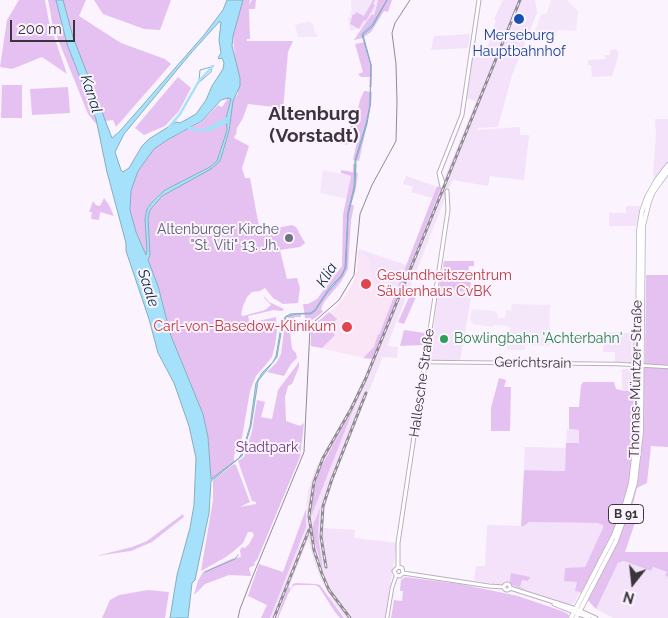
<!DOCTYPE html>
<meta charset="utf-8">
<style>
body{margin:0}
#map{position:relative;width:668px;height:618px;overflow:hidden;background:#fbf3fd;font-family:Raleway,sans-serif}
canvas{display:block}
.north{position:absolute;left:608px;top:558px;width:50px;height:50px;-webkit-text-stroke:4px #fbf3fd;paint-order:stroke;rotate:196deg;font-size:14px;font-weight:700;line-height:20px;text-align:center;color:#3a353b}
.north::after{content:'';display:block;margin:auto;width:18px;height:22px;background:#3a353b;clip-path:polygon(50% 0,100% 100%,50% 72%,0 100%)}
.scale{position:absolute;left:10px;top:20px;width:65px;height:22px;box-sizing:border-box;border:2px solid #3a353b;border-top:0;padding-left:6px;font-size:15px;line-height:18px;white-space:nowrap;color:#3a353b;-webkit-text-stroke:4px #fbf3fd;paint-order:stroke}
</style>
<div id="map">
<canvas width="668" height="618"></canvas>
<div class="north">N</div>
<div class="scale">200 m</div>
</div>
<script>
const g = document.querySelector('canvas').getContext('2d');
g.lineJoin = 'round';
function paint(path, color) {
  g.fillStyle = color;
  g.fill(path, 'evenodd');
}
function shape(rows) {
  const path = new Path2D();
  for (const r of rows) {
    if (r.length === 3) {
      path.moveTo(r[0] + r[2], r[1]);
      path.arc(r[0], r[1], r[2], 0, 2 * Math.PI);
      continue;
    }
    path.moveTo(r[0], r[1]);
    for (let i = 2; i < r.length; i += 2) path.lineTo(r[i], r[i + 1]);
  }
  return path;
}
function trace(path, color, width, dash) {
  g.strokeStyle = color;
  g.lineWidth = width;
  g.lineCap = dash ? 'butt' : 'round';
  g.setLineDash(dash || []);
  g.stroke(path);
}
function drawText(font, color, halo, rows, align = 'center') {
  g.font = font + ' Raleway,sans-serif';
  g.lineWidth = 4;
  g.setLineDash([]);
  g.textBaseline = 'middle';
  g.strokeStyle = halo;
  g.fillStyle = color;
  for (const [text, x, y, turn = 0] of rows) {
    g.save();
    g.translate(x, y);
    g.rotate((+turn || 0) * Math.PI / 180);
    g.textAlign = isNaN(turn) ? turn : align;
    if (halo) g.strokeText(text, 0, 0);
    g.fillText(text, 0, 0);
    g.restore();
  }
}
paint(shape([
 [503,0,535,0,537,13,512,75,498,127,478,128,477,130,520,127,520,135,529,135,524,180,490,176,488,186,453,180,449,188,387,346,398,347,397,358,383,357,383,356,331,486,325,508,323,528,355,530,354,538,397,543,385,618,346,618,333,602,323,584,315,564,308,539,277,618,270,618,306,527,306,509,308,491,316,467,349,410,367,372,406,271,464,131,476,101,465,98,471,56,483,58,491,37,496,20,494,19],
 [354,408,354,409,312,514,316,479,320,469],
 [320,510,318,536,320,557,318,557,311,530],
 [470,34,468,48,431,50,434,36],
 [616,49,619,53,612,76,592,77,591,65,588,65,588,60,605,59,605,55,610,55,610,50],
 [655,119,668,119,668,161,655,178,653,176,656,135],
 [406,176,435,186,436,188,432,198,411,192,413,187,403,184],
 [626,206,640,206,636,226,609,226,609,213,626,213],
 [359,249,406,265,393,299,374,282,368,271,370,262,358,250],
 [439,289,472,292,460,361,429,360],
 [604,332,632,333,631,362,615,362,615,352,603,352],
 [622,369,632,369,634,372,634,391,625,391,622,389],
 [567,429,579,430,579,443,566,443],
 [525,447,566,448,565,471,524,470],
 [529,522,597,523,603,525,604,528,577,582,580,592,574,603,569,605,527,591,474,580,476,566,485,566,487,525,524,526],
 [624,561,651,571,653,567,667,572,665,576,668,577,668,618,614,618,596,609,618,563]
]), '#f3e2f9');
paint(shape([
 [351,0,378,0,374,12,362,28,350,31,348,17,351,17,350,11,352,11],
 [551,0,567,0,578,11,576,31,557,30,556,37,540,38,539,40,533,37,541,15,547,13],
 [310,21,310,23,313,23,315,33,317,34,317,37,298,37,295,25],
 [323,170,351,176,347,199,320,193],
 [512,304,550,305,549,346,525,345,525,350,507,350,510,329,508,326,494,325,493,327,473,324,473,322,470,321,472,309,495,311,495,313,498,313,498,318,505,318,506,310,511,310]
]), '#f5e7fa');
paint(shape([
 [358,250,370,262,369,271,376,274,374,282,385,286,384,289,393,292,391,297,393,299,371,356,365,358,311,346,310,344,312,329,315,323,330,312,344,298,354,281,357,270]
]), '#f9e5f5');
paint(shape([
 [19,0,45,0,49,22,67,74,42,57,12,69,0,67,7,20],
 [48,0,56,0,67,44,96,119,97,125,88,114,53,27],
 [63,0,86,0,79,16,121,43,165,59,171,64,116,127,113,120,105,121,101,114,73,37],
 [94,0,171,0,160,30,144,29,103,14],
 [243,0,250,0,249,5,252,0,256,0,255,9,249,9,250,39,247,39,247,41,293,41,288,52,283,110,273,109,273,107,248,104,243,118,237,128,236,135,235,135,234,138,249,146,242,168,245,178,250,178,260,232,272,233,272,229,292,225,296,227,305,243,300,247,280,250,287,279,297,278,300,288,298,303,283,304,273,298,265,288,260,291,252,292,247,297,243,306,241,315,243,316,265,310,271,305,265,299,263,295,269,302,284,309,282,311,274,310,248,316,250,323,276,317,277,331,275,345,272,357,256,376,250,391,241,443,234,455,234,462,212,479,211,478,208,437,203,414,171,336,158,286,148,260,150,255,148,218,150,210,162,196,211,168,219,162,221,158,229,131,233,101,238,94,233,36],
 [373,0,375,0,373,4,375,5,366,21,364,20,359,29,350,24,353,14,355,15,356,12,364,16],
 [378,0,392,0,388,12,384,11,371,32,363,38,354,40,362,28,372,14,374,15],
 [365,42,372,66,372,87,369,87,370,77,361,77,358,74,363,72,355,44],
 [178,77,191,88,179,111,165,126,144,135,135,128],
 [2,85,22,85,22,118,1,118],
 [68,87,70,113,32,115,30,89],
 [364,91,372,92,371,106,359,161,353,160,358,136,349,135,347,145,336,139,336,137,355,123,360,100],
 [228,98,231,99,226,118,227,130,217,161,210,167,165,190,153,200,147,209,145,219,147,251,146,255,136,232,130,210,131,191,138,171,154,149,167,140,202,122,218,105,222,107],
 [353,164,357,164,356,172,358,174,355,192,351,204,354,206,351,220,348,269,341,282,324,302,321,309,323,312,308,323,305,318,303,304,308,304,317,299,342,266,343,215,351,176,341,173,341,170,353,172],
 [437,186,441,188,373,359,363,358,374,347,378,334,379,335],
 [104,198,109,205,114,216,100,212,99,220,91,219,92,212,89,212,93,201,96,205,100,206],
 [444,261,474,261,474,266,469,266,467,281,471,283,470,292,439,289],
 [646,275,668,275,668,447,651,446,647,483,637,488,632,508,638,514,625,552,668,552,668,577,665,576,667,572,653,567,651,571,624,561,618,563,596,609,580,592,575,591,577,582,564,581,565,568,585,567,603,528,603,525,597,523,529,522,524,526,521,526,524,470,565,471,566,443,579,443,579,430,569,429,569,407,579,407,581,385,583,382,614,382,616,389,625,391,639,391,639,371,633,371,632,367,629,367,629,362,631,362,634,333,639,333,640,358,645,363],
 [411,293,417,295,404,324,398,322],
 [329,312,337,319,329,328,335,335,322,348,311,346,311,334,313,326],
 [296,314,301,314,301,317,295,317,293,321,289,323,292,349,296,353,297,358,291,364,284,376,267,372,277,362,281,354,285,323,289,316],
 [404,330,425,333,423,345,400,346],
 [299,362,299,367,292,384,288,386,285,397,286,421,300,426,304,423,300,457,257,560,254,563,255,565,249,568,251,576,229,575,205,584,194,595,198,581,203,572,231,559,241,557,240,550,242,547,245,548,249,544,254,535,252,532,248,532,243,543,235,550,226,557,201,571,213,500,213,480,234,464,236,465,250,502,240,507,256,504,256,502,252,501,238,461,244,457,252,431,257,400,265,402,261,417,272,419,278,390],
 [499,378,506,380,504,387,511,387,510,431,491,431,491,408],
 [354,407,354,408,311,517,313,491,320,469],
 [320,508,318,536,323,571,311,530],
 [306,509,306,527,270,618,261,618,267,605,248,596,259,564,283,572],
 [183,514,184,517,180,520,152,542,131,551,96,556,132,547,147,541],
 [511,573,530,577,528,581,522,580,520,587,526,590,512,585,510,582],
 [405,577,460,584,518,596,562,611,568,614,569,616,568,618,391,618,394,600,402,601,403,591,400,591,401,580],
 [296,583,316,584,320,585,344,618,340,618,335,612,319,587,315,585,296,585,293,586,288,594,278,618,277,618,289,585,290,590,293,584],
 [148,590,169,592,165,618,102,618,110,600,119,595]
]), '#e5c1f2');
const water = shape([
 [56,0,63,0,73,37,112,138,120,131,204,35,223,10,227,0,243,0,233,36,232,46,240,78,240,86,233,101,229,131,221,158,219,162,211,169,162,196,150,210,148,218,150,255,148,260,158,286,171,336,203,414,208,437,211,479,239,458,242,453,250,426,256,383,262,373,273,362,276,356,281,327,285,317,290,314,310,313,314,311,330,287,341,276,345,268,348,212,354,187,355,160,366,124,370,105,371,65,362,35,363,33,372,25,387,0,373,26,363,35,371,65,370,105,367,124,356,160,355,187,348,215,346,267,342,276,327,293,315,311,311,314,296,314,286,317,282,327,277,357,258,381,251,426,242,456,211,481,209,513,195,580,192,583,188,618,170,618,177,575,190,528,194,505,196,458,189,426,174,383,158,353,149,319,126,251,126,243,107,172,96,119,67,44,56,0],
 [219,22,221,22,219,40,221,53,218,58,219,59,222,58,224,63,223,69,212,86,206,100,196,114,180,123,176,122,149,139,142,146,129,168,123,172,121,170,115,152,124,134,191,53,219,22],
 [228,98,231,99,226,118,227,130,217,161,210,167,165,190,153,201,147,209,145,219,147,251,146,255,136,232,130,210,131,191,138,171,154,149,167,140,202,121,221,100,228,98]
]);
paint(water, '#a5e1fa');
trace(water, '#85adc1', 1);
trace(shape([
 [199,81,200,70,211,67],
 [196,85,211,72,212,66],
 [205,572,235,559,238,555]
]), '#85adc1', 1);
trace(shape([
 [169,127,180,114,199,81,213,66],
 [189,128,198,131,209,128,227,118],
 [209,130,228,121]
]), '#a5e1fa', 2.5);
trace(shape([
 [442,187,445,195]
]), '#d4cdd6', 3, [3, 1.5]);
const tertiary = shape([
 [425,362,618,364,668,367],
 [387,618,392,588,396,576]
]);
const secondary = shape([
 [440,174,443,183],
 [442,187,439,173,462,115,479,0],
 [398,567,398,543,448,210,447,191],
 [398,567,394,571,396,575,400,576,403,573],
 [398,567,402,568,403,573],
 [403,573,489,586,504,587],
 [507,587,3],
 [510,588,576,609,596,618],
 [554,604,589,618]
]);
const primary = shape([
 [571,618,614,535,623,511,631,483,637,432,639,230,642,211,647,197,656,181,668,165],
 [576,618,616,541,627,510,635,483,641,432,643,226,649,202,653,192,668,171]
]);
trace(tertiary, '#bbafbf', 4.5);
trace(secondary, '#bbafbf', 5);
trace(primary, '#bbafbf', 5.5);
trace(tertiary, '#fff', 2.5);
trace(secondary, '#fff', 3);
trace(primary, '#fff', 4);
trace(shape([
 [238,618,240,609,252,578,304,452,310,328,315,321,339,300,354,275,360,214,372,185,396,141,397,102,396,64,392,33,395,23,410,0]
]), '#918b93', 1);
const rail = shape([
 [326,567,321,537,323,506,332,479,366,393],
 [274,618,309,530],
 [350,618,329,590,322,574,314,550,309,516,314,482,323,458,351,409,366,378,520,0]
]);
trace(rail, '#918b93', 3);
trace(rail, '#fbf3fd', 1, [4]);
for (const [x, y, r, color] of [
 [519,19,6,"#1a4fb4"],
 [289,238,5,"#6b7280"],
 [366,284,6,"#e0444e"],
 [347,327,6,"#e0444e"],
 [444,339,5,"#2e9e5b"]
]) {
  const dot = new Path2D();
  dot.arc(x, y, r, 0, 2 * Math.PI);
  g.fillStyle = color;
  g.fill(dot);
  trace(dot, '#fbf3fd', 2);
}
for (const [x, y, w] of [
 [626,514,35]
]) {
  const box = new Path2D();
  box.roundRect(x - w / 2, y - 9.5, w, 19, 4);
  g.fillStyle = '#fbf3fd';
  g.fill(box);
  trace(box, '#3a353b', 1);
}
drawText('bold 12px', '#3a353b', null, [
 ["B 91",626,514]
]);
drawText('14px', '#164399', '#fbf3fd', [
 ["Merseburg",519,36],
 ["Hauptbahnhof",519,52]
]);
drawText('14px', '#5b616d', '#fbf3fd', [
 ["Altenburger Kirche",279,230],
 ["\"St. Viti\" 13. Jh.",279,246]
], 'right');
drawText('14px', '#be3a42', '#fbf3fd', [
 ["Gesundheitszentrum",377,276],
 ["Säulenhaus CvBK",377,292],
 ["Carl-von-Basedow-Klinikum",336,327,"right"]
], 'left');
drawText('14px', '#27864d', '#fbf3fd', [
 ["Bowlingbahn 'Achterbahn'",454,339]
], 'left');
drawText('14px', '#3a353b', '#fbf3fd', [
 ["Gerichtsrain",533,363,1],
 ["Thomas-Müntzer-Straße",636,379,-89],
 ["Hallesche Straße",422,383,-82]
]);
drawText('14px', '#6e3c7e', '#fbf3fd', [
 ["Stadtpark",267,448]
]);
drawText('italic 15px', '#092e3b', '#fbf3fd', [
 ["Kanal",91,94,72],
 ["Klia",327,275,-58],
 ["Saale",148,288,72]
]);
drawText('bold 19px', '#3e3441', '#fbf3fd', [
 ["Altenburg",314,114],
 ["(Vorstadt)",314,136]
]);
</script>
